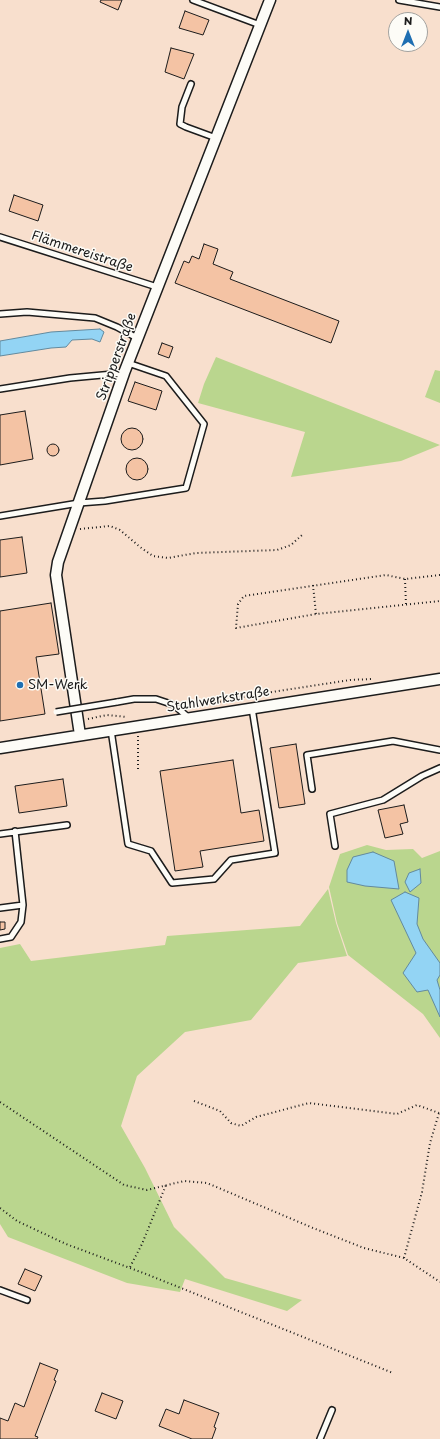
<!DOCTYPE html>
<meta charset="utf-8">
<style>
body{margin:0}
#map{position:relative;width:440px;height:1439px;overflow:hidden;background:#faebde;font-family:"Playpen Sans",sans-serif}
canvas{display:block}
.north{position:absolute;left:388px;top:12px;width:40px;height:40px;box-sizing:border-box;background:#fdfcf7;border:1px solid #a3a29f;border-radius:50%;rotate:0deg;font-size:11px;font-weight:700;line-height:16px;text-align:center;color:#1c1c1c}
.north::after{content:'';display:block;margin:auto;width:14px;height:18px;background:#1f6fb2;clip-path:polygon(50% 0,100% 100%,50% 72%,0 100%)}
</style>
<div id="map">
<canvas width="440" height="1439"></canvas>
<div class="north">N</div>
</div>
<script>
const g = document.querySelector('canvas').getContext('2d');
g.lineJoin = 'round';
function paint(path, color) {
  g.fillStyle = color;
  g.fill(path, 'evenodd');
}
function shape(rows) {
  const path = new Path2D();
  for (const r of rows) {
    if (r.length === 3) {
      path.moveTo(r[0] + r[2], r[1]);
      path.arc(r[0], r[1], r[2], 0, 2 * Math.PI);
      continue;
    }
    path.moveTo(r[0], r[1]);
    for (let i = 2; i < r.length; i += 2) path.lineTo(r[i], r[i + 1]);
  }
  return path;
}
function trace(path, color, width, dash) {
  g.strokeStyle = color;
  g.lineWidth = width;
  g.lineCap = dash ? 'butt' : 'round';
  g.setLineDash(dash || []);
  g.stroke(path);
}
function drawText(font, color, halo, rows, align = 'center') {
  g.font = font + ' "Playpen Sans",sans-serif';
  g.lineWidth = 3;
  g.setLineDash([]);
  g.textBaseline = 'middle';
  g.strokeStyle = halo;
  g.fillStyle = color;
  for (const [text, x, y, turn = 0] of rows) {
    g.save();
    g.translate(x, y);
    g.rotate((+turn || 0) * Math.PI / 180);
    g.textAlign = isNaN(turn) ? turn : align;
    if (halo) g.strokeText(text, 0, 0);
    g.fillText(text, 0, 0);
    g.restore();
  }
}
paint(shape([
 [0,0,440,0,440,1439,0,1439],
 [396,20,420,20,420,44,396,44]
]), '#f8dfcd');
paint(shape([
 [216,357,440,445,401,461,291,477,305,432,198,403,204,384],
 [435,370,440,371,440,403,425,397],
 [367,845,386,850,413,849,422,858,440,851,440,1038,423,1014,348,955,337,923,329,887,340,854],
 [328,889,336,923,347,956,298,963,251,1020,185,1032,137,1076,121,1126,145,1168,174,1227,225,1278,302,1300,287,1311,185,1279,180,1292,127,1283,8,1237,0,1224,0,948,20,944,31,961,165,945,167,936,300,926]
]), '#bad68e');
const water = shape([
 [100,329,104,332,100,342,92,339,72,340,66,347,51,348,0,356,0,341,51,332,100,329],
 [373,852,394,861,399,889,365,886,347,882,347,870,353,857,373,852],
 [420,869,421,883,410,892,405,882,409,873,420,869],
 [405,892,419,898,417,924,423,939,440,963,440,975,437,980,440,990,440,1017,428,990,417,992,403,973,416,953,391,900,405,892]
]);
paint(water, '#93d4f4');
trace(water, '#638a9e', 1);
const building = shape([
 [101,0,122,0,118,10,100,2,101,0],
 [185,11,209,20,203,35,179,28,185,11],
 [171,48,194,54,184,79,165,72,171,48],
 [14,195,43,205,38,221,9,211,14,195],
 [204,244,218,249,213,264,233,272,230,279,339,321,331,343,175,283,184,261,189,263,192,256,199,259,204,244],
 [162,343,173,347,169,358,158,354,162,343],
 [135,382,162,391,156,410,128,401,135,382],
 [25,411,33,459,0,465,0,415,25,411],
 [132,439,11],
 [53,450,6],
 [137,469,11],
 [22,537,27,573,0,577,0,540,22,537],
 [51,603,59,654,36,657,45,714,0,721,0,611,51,603],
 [296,744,305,804,279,808,270,748,296,744],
 [233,760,241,813,259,810,264,841,200,851,203,867,175,871,160,771,233,760],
 [63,779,67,806,19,813,15,786,63,779],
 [404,805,408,822,400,824,403,834,385,838,378,810,404,805],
 [0,922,5,922,5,929,0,930,0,922],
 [25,1269,42,1276,35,1291,18,1284,25,1269],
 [40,1363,58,1370,54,1380,56,1381,35,1436,38,1437,37,1439,0,1439,0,1418,8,1421,15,1403,24,1407,40,1363],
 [102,1393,123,1401,116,1419,95,1411,102,1393],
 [184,1400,219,1413,214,1427,216,1428,212,1439,192,1439,159,1426,166,1409,179,1414,184,1400]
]);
paint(building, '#f4c3a4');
trace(building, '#1c1c1c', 1);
const service = shape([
 [193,0,260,25],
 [399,0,440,7],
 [191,84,182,107,180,124,186,127,216,138],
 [0,237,157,287],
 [0,314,27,312,95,318,117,327,137,338],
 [0,389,70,378,124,373],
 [0,516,79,503,105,501,186,488,204,424,166,376,128,363],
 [117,702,134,699,156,699,174,705,189,718],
 [111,730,128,844,151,851,172,883,214,879,231,860,275,853,252,708],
 [312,789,307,755,393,741,440,750],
 [0,834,67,825],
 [335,846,330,814,383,800,422,776,440,768],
 [0,908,23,905],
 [0,939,11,937,21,922,23,905,15,831],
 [0,1290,27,1300],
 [320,1439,332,1410]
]);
const minor = shape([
 [80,735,56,575,58,562,124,373,270,0],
 [0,748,440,679]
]);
trace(service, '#1c1c1c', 8);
trace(minor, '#1c1c1c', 13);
trace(shape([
 [80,529,110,526,120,530,140,547,153,556,168,558,196,553,277,550,291,545,302,535],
 [440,575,405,579,386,575,244,596,238,604,236,628,316,614,440,601],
 [405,579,406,605],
 [313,585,316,614],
 [208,704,259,694,350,680,371,679],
 [88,719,107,715,127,717],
 [138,769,138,735],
 [194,1101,220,1111,231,1123,241,1126,256,1117,309,1103,397,1114,417,1105,439,1113],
 [0,1102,124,1185,147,1190,184,1181,207,1183,313,1228,364,1248,404,1258,440,1282],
 [0,1208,17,1221,66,1244,146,1274,393,1373],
 [404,1258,422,1192,430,1143,439,1113],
 [130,1267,142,1244,166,1185]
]), '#1c1c1c', 2, [1, 3]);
trace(service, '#fdfcf7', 5);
trace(minor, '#fdfcf7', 10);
const serviceBridge = shape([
 [56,712,117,702]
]);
trace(serviceBridge, '#1c1c1c', 8, []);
trace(serviceBridge, '#fdfcf7', 5);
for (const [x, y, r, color] of [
 [20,685,4,"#1f6fb2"]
]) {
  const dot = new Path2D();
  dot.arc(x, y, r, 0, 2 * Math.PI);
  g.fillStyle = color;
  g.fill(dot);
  trace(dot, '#fdfcf7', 1.5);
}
drawText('13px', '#1c1c1c', '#fdfcf7', [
 ["Flämmereistraße",82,252,18],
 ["Stripperstraße",117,357,-70],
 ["Stahlwerkstraße",218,700,-9]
]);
drawText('13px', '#1c1c1c', '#fdfcf7', [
 ["SM-Werk",28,685]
], 'left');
</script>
